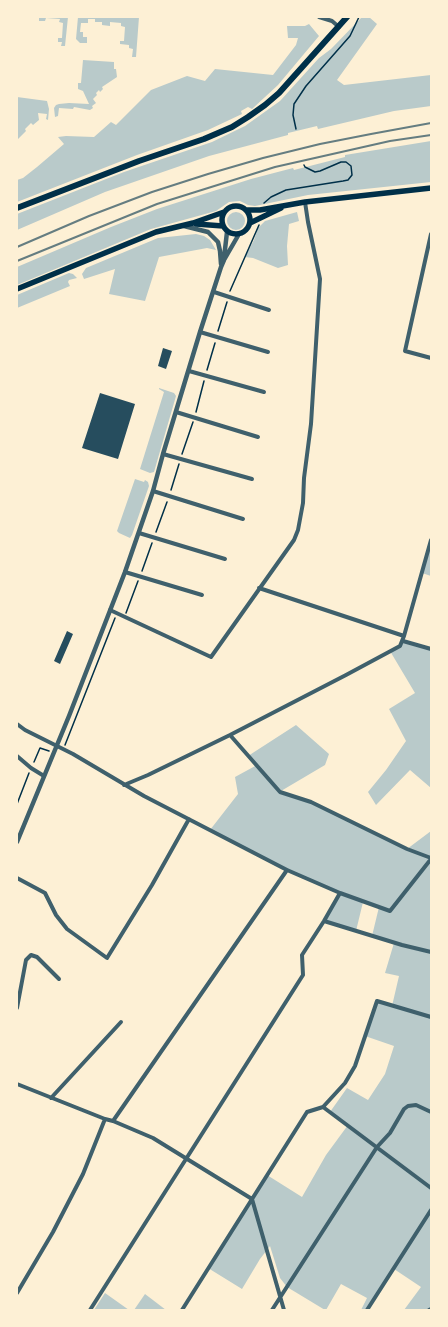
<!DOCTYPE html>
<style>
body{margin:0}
#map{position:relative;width:448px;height:1327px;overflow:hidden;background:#fdf0d5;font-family:Spectral,serif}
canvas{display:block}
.frame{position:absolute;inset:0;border:18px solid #fdf0d5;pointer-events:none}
</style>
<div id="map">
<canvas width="448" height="1327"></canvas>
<div class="frame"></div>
</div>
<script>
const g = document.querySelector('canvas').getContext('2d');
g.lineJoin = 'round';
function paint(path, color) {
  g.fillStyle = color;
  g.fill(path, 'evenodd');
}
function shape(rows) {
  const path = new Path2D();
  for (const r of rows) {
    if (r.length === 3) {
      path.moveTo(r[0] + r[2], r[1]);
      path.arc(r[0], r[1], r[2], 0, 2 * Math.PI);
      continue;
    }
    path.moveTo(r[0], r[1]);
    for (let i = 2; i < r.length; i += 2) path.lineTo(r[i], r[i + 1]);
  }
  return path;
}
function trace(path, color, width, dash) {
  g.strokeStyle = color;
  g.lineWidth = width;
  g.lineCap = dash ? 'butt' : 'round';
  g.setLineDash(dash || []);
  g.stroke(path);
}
paint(shape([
 [33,17,68,17,65,46,61,46,62,42,58,42,58,38,62,38,63,23,59,22,60,19,46,18,45,21,39,21,39,18],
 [78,17,139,17,136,57,132,57,133,49,129,48,129,45,120,44,120,41,124,41,125,27,121,26,121,23,110,22,110,26,102,25,102,22,95,22,95,19,88,19,88,23,81,23,80,32,83,32,83,37,87,37,87,43,80,43,76,39],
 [362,17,369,17,377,24,337,80,344,85,431,75,431,106,394,111,318,129,317,126,288,133,288,135,209,156,105,192,17,230,17,214,124,172,212,142,245,126,280,101,319,58,331,49],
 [309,24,319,36,278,85,252,109,248,107,241,111,242,114,208,130,137,155,17,202,17,180,23,178,37,167,64,144,58,137,66,136,94,137,111,122,116,125,151,90,187,76,205,81,215,69,273,75,296,45,298,38,288,38,287,26,305,26],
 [83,60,114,62,114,69,116,69,117,77,102,87,103,89,100,92,99,90,96,93,97,95,93,99,96,103,92,106,93,108,90,110,74,107,73,109,59,108,58,116,55,117,54,108,56,105,59,104,69,103,89,104,83,91,78,89,78,83,81,83],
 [17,97,47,101,49,109,48,120,46,119,47,114,38,113,39,120,33,125,31,123,25,129,26,131,17,140],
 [431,141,431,182,308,195,255,206,248,205,240,201,229,202,216,211,151,229,17,285,17,267,111,227,157,209,251,179,293,168,294,170,345,157,345,155],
 [236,221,9],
 [297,212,299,221,289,224,287,246,288,265,278,268,253,258,245,257,254,240,258,228,265,221],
 [196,234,204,236,210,240,216,250,207,248,159,257,145,301,109,294,115,269,84,279,82,274,86,268,158,238],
 [69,273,73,274,77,278,69,280,68,282,70,286,17,308,17,295],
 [159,388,174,393,176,396,154,472,150,473,140,469,164,392,159,389],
 [135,479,144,482,145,480,148,482,149,486,132,535,130,538,119,533,117,531],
 [431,540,431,576,422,573],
 [403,641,431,649,431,788,410,770,376,805,368,792,386,770,406,741,389,709,415,693,390,651,400,646],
 [296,725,329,754,325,765,281,791,311,802,407,849,431,831,431,1310,404,1310,421,1287,394,1269,367,1310,361,1310,367,1298,341,1284,326,1310,325,1310,287,1287,280,1278,270,1246,260,1259,242,1289,208,1268,267,1175,302,1197,326,1155,348,1125,330,1112,347,1088,368,1100,385,1074,394,1046,365,1036,377,1001,392,1006,399,976,385,973,394,943,372,936,379,907,363,902,356,931,324,921,340,893,287,870,210,830,238,794,235,777,257,765,248,756],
 [105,1293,129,1310,94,1310],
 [145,1294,166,1310,134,1310]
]), '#b9caca');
paint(shape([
 [163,348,172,351,166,369,158,366],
 [100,393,135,404,118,459,82,448],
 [67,631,73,634,60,664,54,661]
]), '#264d5e');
trace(shape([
 [296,129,293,115,294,104,306,86,350,36,359,17],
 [264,203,271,197,286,190,343,181,348,180,352,175,351,166,346,162,341,162,320,171,315,172,305,167,304,165],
 [230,291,259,225],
 [218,331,227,302],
 [207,370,215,343],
 [196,412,204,381],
 [182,454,193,422],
 [171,490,179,464],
 [156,532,167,502],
 [142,571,152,543],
 [126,613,138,581],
 [65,745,115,618],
 [34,762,40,748,49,751],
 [17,804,29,773]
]), '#003049', 1.5);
trace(shape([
 [319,17,332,21,339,27],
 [431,234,405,351,431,358],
 [214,292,269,310],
 [200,332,268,352],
 [189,371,264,392],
 [176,412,258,437],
 [163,454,252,479],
 [153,491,243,519],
 [139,533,225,559],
 [125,572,202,595],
 [259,588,404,636],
 [110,610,211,657,294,540,298,530,303,503,304,478,311,424,320,279,308,222,305,202],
 [403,641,431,649],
 [17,724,25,730,73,754,144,796,287,870,340,893,390,911,431,859],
 [230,735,280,792,311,802,407,849,431,858],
 [17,756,31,768,44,776],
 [124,785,148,775,230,735,346,675,400,646,404,636,431,540],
 [17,878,45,893,56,915,67,929,107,958,152,885,189,819],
 [324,921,402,945,431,952],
 [17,1008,26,960,31,955,37,957,59,979],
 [17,1084,105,1119,113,1121,153,1138,252,1199,284,1310],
 [51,1098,121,1022],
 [323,1107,345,1083,355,1066,377,1001,431,1017],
 [113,1121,287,870],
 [17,1293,53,1232,83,1174,105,1119],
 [90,1310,303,975,302,955,324,921,340,893],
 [182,1310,307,1112,323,1107,431,1188],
 [272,1310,377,1147,390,1133,404,1109,408,1106,416,1105,431,1112],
 [367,1310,431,1210],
 [429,1310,431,1309]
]), '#3f606c', 4);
trace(shape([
 [184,226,208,232,218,242,220,251,221,264],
 [224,258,227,232],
 [17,842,69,716,125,572,153,491,163,454,200,332,221,267,224,260,239,234]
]), '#3f606c', 4.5);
trace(shape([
 [236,220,14],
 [246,210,260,210,305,202,431,188],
 [250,223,281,208],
 [196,224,223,226],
 [17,289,156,232,193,223,224,212]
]), '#003049', 5.5);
trace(shape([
 [17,208,139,161,204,139,232,127,248,117,265,105,279,93,347,17]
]), '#003049', 6);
trace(shape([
 [17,247,89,216,152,192,208,174,263,158,320,144,371,134,431,123],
 [17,261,157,204,275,167,390,141,431,135]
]), '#657d81', 2);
</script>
